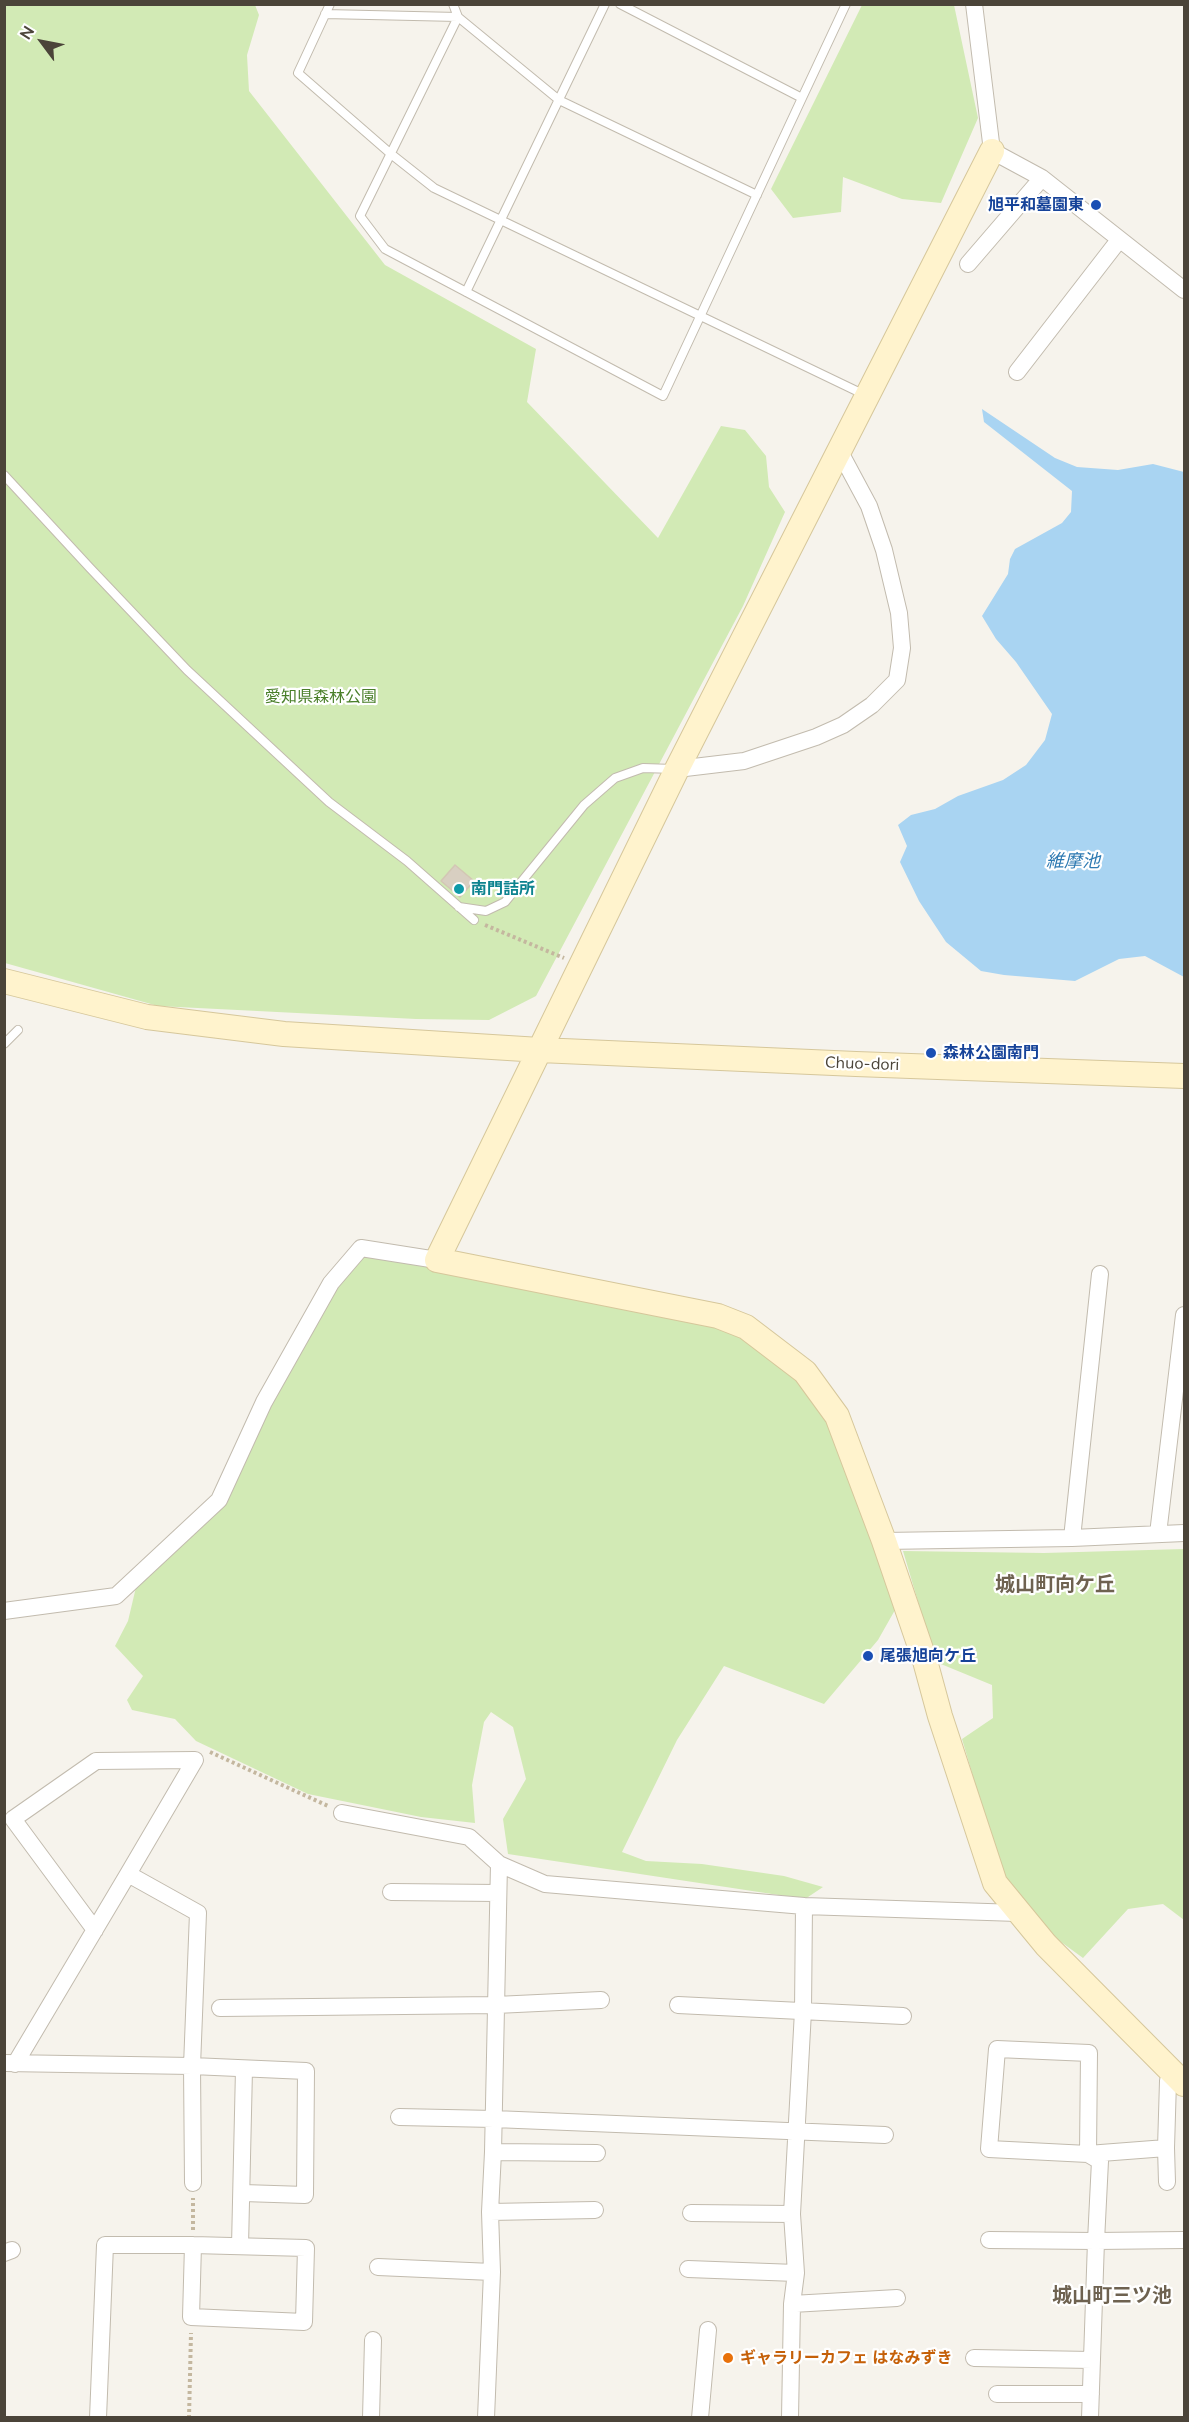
<!DOCTYPE html>
<meta charset="utf-8">
<style>
body{margin:0}
#map{position:relative;width:1189px;height:2422px;overflow:hidden;background:#f6f3ec;font-family:Mulish,sans-serif}
canvas{display:block}
.frame{position:absolute;inset:0;border:6px solid #4b4439;pointer-events:none}
.north{position:absolute;left:12px;top:12px;width:60px;height:60px;-webkit-text-stroke:4px #fff;paint-order:stroke;rotate:302deg;font-size:16px;font-weight:700;line-height:24px;text-align:center;color:#4b4439}
.north::after{content:'';display:block;margin:auto;width:21px;height:27px;background:#4b4439;clip-path:polygon(50% 0,100% 100%,50% 72%,0 100%)}
</style>
<div id="map">
<canvas width="1189" height="2422"></canvas>
<div class="frame"></div>
<div class="north">N</div>
</div>
<script>
const g = document.querySelector('canvas').getContext('2d');
g.lineJoin = 'round';
function paint(path, color) {
  g.fillStyle = color;
  g.fill(path, 'evenodd');
}
function shape(rows) {
  const path = new Path2D();
  for (const r of rows) {
    path.moveTo(r[0], r[1]);
    for (let i = 2; i < r.length; i += 2) path.lineTo(r[i], r[i + 1]);
  }
  return path;
}
function trace(path, color, width, dash) {
  g.strokeStyle = color;
  g.lineWidth = width;
  g.lineCap = dash ? 'butt' : 'round';
  g.setLineDash(dash || []);
  g.stroke(path);
}
function drawText(font, color, halo, rows, align = 'center') {
  g.font = font + ' Mulish,"Noto Sans JP",sans-serif';
  g.lineWidth = 4.5;
  g.setLineDash([]);
  g.textBaseline = 'middle';
  g.strokeStyle = halo;
  g.fillStyle = color;
  for (const [text, x, y, turn = 0] of rows) {
    g.save();
    g.translate(x, y);
    g.rotate((+turn || 0) * Math.PI / 180);
    g.textAlign = isNaN(turn) ? turn : align;
    if (halo) g.strokeText(text, 0, 0);
    g.fillText(text, 0, 0);
    g.restore();
  }
}
paint(shape([
 [5,5,255,5,259,15,247,55,249,91,385,265,536,349,527,402,658,538,721,426,745,430,766,456,769,487,785,512,743,606,536,996,489,1020,416,1019,158,1006,5,963],
 [862,5,954,5,978,118,941,203,902,199,843,177,841,212,793,218,771,189],
 [363,1252,717,1318,798,1376,827,1420,874,1541,895,1610,878,1640,824,1704,724,1666,677,1740,622,1852,646,1861,702,1864,784,1876,823,1887,805,1899,508,1854,503,1819,526,1779,513,1727,491,1712,484,1722,472,1785,475,1823,421,1817,308,1794,196,1741,175,1719,132,1710,127,1700,143,1676,115,1646,128,1621,137,1583,222,1500,333,1285],
 [1184,1549,1184,1920,1163,1904,1128,1909,1083,1958,1035,1923,1003,1878,962,1739,993,1718,992,1685,936,1662,903,1551,1044,1553]
]), '#d2eab5');
paint(shape([
 [982,409,1055,458,1077,467,1118,470,1153,464,1184,472,1184,977,1145,956,1119,959,1075,981,1004,975,981,971,946,942,919,901,900,862,907,846,898,825,911,815,935,809,958,796,1003,780,1026,765,1045,740,1052,714,1016,662,996,639,982,616,1008,574,1010,559,1015,549,1062,523,1071,512,1072,491,984,422]
]), '#a9d4f2');
const building = shape([
 [455,865,474,881,460,897,441,881,455,865]
]);
paint(building, '#d8cfc1');
trace(building, '#d3c7b4', 1.5);
const lane = shape([
 [330,4,298,73,391,154,434,188,865,395],
 [453,4,458,17,360,216,385,249,663,396,802,98,620,4],
 [325,14,458,17,559,100,757,195],
 [802,98,846,4],
 [466,292,605,4],
 [4,475,90,568,187,670,329,802,407,861,474,920],
 [459,907,486,911,505,902,584,805,615,778,643,768,674,769],
 [4,1044,18,1030]
]);
const street = shape([
 [974,4,992,151,1042,178,1184,290],
 [968,264,1042,178],
 [1017,372,1119,240],
 [677,769,744,761,816,737,843,725,872,705,897,680,902,648,899,613,884,550,869,506,840,452],
 [1158,1534,1184,1315],
 [1072,1538,1100,1274],
 [884,1541,1072,1538,1184,1533],
 [4,1611,116,1596,219,1500,264,1402,331,1283,361,1248,437,1260],
 [342,1813,469,1837,499,1864,545,1884,804,1906],
 [391,1892,498,1893],
 [95,1930,13,1819,96,1761,195,1760,128,1874],
 [678,2005,903,2016],
 [220,2008,496,2005,601,2000],
 [5,2063,192,2066,306,2071,305,2195,243,2193],
 [15,2064,128,1874,198,1913,192,2066,193,2183],
 [399,2117,494,2119,885,2135],
 [493,2152,597,2153],
 [1167,2182,1166,2148,1168,2081,1176,2076],
 [490,2212,595,2210],
 [691,2213,792,2214],
 [989,2240,1096,2241,1100,2161,1088,2154,1089,2053,997,2049,989,2149,1088,2154,1166,2148],
 [240,2246,244,2069],
 [4,2253,12,2250],
 [378,2267,492,2272],
 [688,2269,796,2273],
 [792,2304,897,2298],
 [974,2358,1092,2360],
 [997,2394,1091,2394],
 [98,2418,105,2245,193,2245,306,2248,304,2322,191,2317,193,2245],
 [371,2418,373,2340],
 [486,2418,492,2272,490,2212,493,2152,499,1864],
 [700,2418,708,2330],
 [790,2418,792,2304,796,2273,792,2214,803,2011,804,1906,1018,1913],
 [1090,2418,1096,2241,1184,2240]
]);
const secondary = shape([
 [992,151,677,769,437,1260,718,1316,746,1327,805,1372,837,1416,884,1541,925,1661,940,1716,995,1883,1046,1945,1184,2084],
 [4,981,147,1017,284,1034,540,1050,856,1064,1184,1076]
]);
trace(lane, '#c2bbae', 10);
trace(street, '#c2bbae', 18);
trace(secondary, '#d6c79b', 26);
trace(shape([
 [485,925,564,958],
 [210,1752,328,1806],
 [193,2230,193,2198],
 [189,2418,191,2333]
]), '#c4b79f', 4, [3, 3]);
trace(lane, '#fff', 8);
trace(street, '#fff', 16);
trace(secondary, '#fff3cd', 24);
for (const [x, y, r, color] of [
 [1096,205,6,"#1a4fb4"],
 [459,889,6,"#0f9aa8"],
 [931,1053,6,"#1a4fb4"],
 [868,1656,6,"#1a4fb4"],
 [728,2358,6,"#e8710a"]
]) {
  const dot = new Path2D();
  dot.arc(x, y, r, 0, 2 * Math.PI);
  g.fillStyle = color;
  g.fill(dot);
  trace(dot, '#fff', 2);
}
drawText('bold 16px', '#164399', '#fff', [
 ["旭平和墓園東",1084,205,"right"],
 ["森林公園南門",943,1053],
 ["尾張旭向ケ丘",880,1656]
], 'left');
drawText('16px', '#4a7f2a', '#fff', [
 ["愛知県森林公園",321,697]
]);
drawText('bold 16px', '#0d838f', '#fff', [
 ["南門詰所",471,889]
], 'left');
drawText('16px', '#4b4439', '#fff', [
 ["Chuo-dori",862,1064,2]
]);
drawText('bold 16px', '#c56008', '#fff', [
 ["ギャラリーカフェ はなみずき",740,2358]
], 'left');
drawText('italic 18px', '#2e7ab2', '#fff', [
 ["維摩池",1073,862]
]);
drawText('bold 20px', '#6e6250', '#fff', [
 ["城山町向ケ丘",1055,1585],
 ["城山町三ツ池",1112,2296]
]);
</script>
